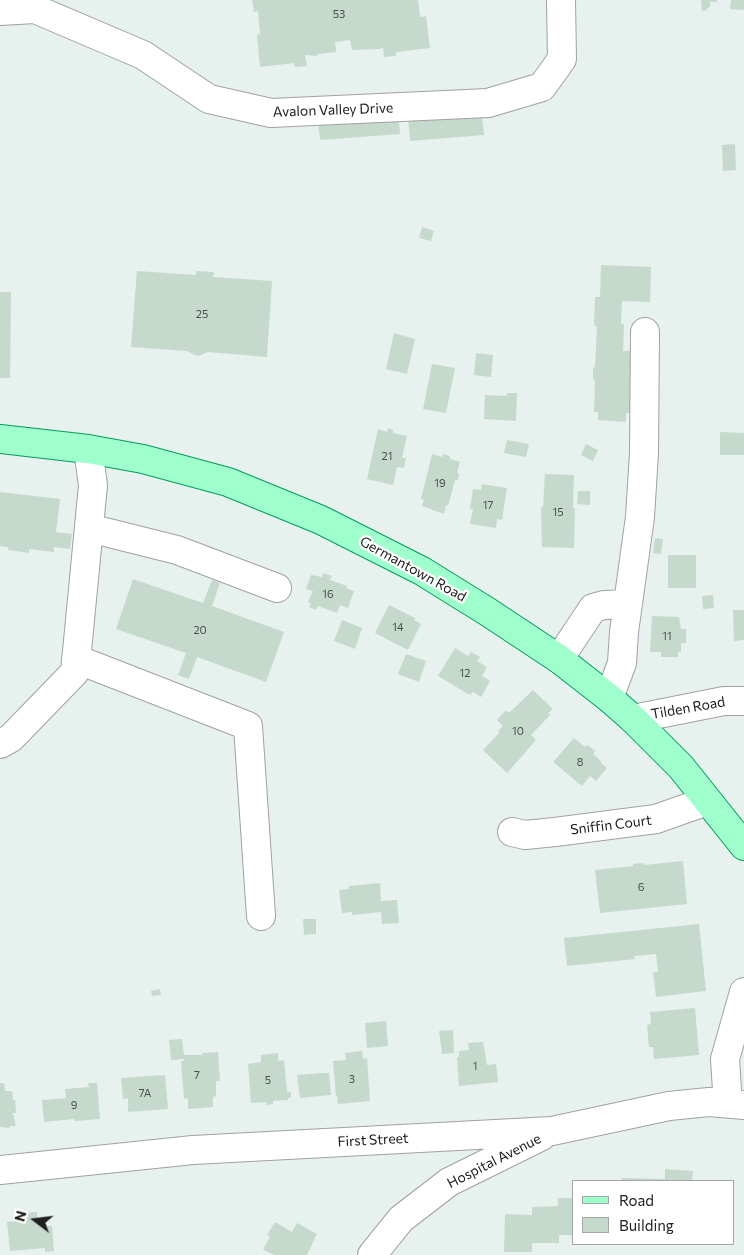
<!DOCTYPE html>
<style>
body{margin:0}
#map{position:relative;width:744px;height:1255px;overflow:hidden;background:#e7f1ed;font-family:Commissioner,sans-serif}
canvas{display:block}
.legend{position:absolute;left:572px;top:1180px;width:162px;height:65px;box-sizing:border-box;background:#fff;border:1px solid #a6a6a6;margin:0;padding:6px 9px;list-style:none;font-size:15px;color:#202020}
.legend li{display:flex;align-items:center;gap:10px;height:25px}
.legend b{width:25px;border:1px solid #a6a6a6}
.north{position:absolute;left:10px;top:1195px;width:50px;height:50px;-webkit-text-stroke:4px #fff;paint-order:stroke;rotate:285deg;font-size:14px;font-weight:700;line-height:20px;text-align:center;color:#202020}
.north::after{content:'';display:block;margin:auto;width:18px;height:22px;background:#202020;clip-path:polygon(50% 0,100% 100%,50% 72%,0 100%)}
</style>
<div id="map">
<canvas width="744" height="1255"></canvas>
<ul class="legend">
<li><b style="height:6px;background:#9effcd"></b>Road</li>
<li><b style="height:14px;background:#c6d9cd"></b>Building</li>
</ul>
<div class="north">N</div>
</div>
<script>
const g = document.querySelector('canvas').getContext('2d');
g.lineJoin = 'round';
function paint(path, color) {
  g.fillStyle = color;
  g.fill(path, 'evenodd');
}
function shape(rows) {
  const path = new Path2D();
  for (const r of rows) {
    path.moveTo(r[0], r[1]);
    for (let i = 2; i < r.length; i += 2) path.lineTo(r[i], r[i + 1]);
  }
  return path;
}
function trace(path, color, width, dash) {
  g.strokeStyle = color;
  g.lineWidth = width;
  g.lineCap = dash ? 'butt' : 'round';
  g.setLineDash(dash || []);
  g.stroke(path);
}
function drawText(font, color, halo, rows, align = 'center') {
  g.font = font + ' Commissioner,sans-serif';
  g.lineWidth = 4.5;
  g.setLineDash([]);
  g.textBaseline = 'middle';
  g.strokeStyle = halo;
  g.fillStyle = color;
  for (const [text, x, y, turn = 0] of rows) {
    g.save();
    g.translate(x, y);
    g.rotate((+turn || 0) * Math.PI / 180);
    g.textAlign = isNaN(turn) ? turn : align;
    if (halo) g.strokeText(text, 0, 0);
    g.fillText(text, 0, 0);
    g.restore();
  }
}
paint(shape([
 [252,0,418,0,420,17,426,16,430,48,396,52,396,56,384,57,383,47,380,49,352,50,350,40,335,42,336,52,318,54,317,56,305,55,307,66,295,67,294,63,260,67,257,35,260,34,258,11,254,12],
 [701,0,717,0,717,2,710,2,710,7,707,8,707,10,702,11],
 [731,0,744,0,744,10,730,9],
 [481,108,484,135,410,141,408,115],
 [398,112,400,134,320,140,318,118],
 [735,144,736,170,723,171,722,145],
 [422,227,434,231,431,241,419,238],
 [601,265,651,267,650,302,622,301,621,324,624,324,623,351,634,351,631,413,626,413,626,422,598,420,598,412,594,412,595,381,593,378,593,369,595,366,597,326,594,326,595,297,600,297],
 [137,271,196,275,196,271,214,272,213,277,272,281,267,357,208,352,198,356,187,351,131,347],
 [0,292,11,292,10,378,0,378],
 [394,333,415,339,407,374,386,369],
 [476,353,493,355,491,377,474,375],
 [432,364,455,368,446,413,423,409],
 [507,393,517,393,516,421,484,419,485,395,507,396],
 [388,428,393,430,393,433,407,436,402,458,406,458,404,468,397,467,393,485,367,479,378,429,387,432],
 [720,432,744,433,744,455,720,455],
 [507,440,529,444,526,457,504,453],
 [586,444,598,450,593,461,581,455],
 [432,454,442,457,443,454,450,456,450,459,460,462,457,473,459,474,458,480,455,480,448,506,446,505,444,514,422,506,424,500,421,499],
 [545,474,574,475,573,508,575,508,574,548,542,547,541,507,543,507],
 [482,484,507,488,502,520,497,519,496,528,470,524,473,509,470,509,473,489,481,490],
 [578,491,590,491,590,505,577,504],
 [0,492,60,499,56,532,72,534,70,549,54,547,54,552,29,549,29,553,8,550,8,547,0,546],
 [655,538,663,539,661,554,653,553],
 [668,555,696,555,696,588,668,588],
 [323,573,332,576,330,580,347,586,346,588,354,591,348,608,340,605,337,613,318,606,316,610,309,607,311,603,308,602,313,591,306,589,311,575,322,577],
 [133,579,203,603,212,580,220,583,212,606,284,632,266,682,197,657,189,679,178,675,186,653,116,629],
 [713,595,714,608,703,609,702,596],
 [389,605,415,618,414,620,421,624,408,650,375,633],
 [733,610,744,610,744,640,734,641],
 [652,616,679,617,681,629,686,629,686,643,681,643,681,652,678,652,678,657,661,657,661,652,650,652],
 [342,620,362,628,355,649,334,641],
 [455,648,468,656,471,652,480,657,477,661,487,667,482,676,490,681,481,697,473,692,470,695,438,676],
 [406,654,426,661,419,682,398,674],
 [533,690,553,709,548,713,550,715,531,735,536,740,507,773,483,750,499,733,498,731,503,726,497,720,506,710,509,713],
 [574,738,585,747,587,745,596,751,593,754,602,762,601,763,607,768,596,781,590,776,582,786,553,762],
 [683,861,687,904,600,913,595,870,633,866,633,864,644,863,644,865],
 [380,883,381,901,397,900,399,923,382,924,381,912,352,915,352,912,342,913,339,890,349,889,349,886],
 [303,919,316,919,316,934,304,935],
 [699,924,706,991,656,997,653,972,658,972,656,954,634,956,635,959,567,966,564,938],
 [160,989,161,995,152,996,151,991],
 [695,1008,699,1055,654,1059,653,1047,649,1047,647,1025,651,1024,650,1012],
 [386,1021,388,1046,367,1048,365,1023],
 [453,1030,454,1053,442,1054,439,1031],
 [182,1039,184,1055,202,1055,202,1053,218,1052,220,1081,216,1081,216,1096,213,1097,213,1107,188,1109,188,1098,184,1099,181,1061,184,1061,184,1059,171,1060,169,1040],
 [483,1042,487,1065,496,1064,498,1082,459,1086,457,1057,459,1057,459,1051,469,1050,468,1043],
 [362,1051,363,1059,367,1058,370,1101,338,1104,337,1095,336,1096,333,1061,346,1060,345,1053],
 [278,1053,278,1061,284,1060,287,1092,291,1092,291,1098,288,1098,288,1100,273,1101,273,1104,266,1105,266,1102,251,1103,248,1064,261,1062,261,1055],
 [321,1073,329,1073,331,1095,300,1098,297,1075],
 [165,1075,168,1109,128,1112,128,1098,123,1099,121,1078],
 [0,1083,4,1083,5,1091,12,1091,13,1100,15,1100,16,1113,13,1113,16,1126,10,1126,10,1128,0,1127],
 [88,1083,97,1083,100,1119,75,1121,74,1119,44,1122,42,1100,66,1098,65,1089,89,1087],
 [665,1169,693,1171,692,1181,621,1181,622,1178,665,1179],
 [558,1198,573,1198,573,1235,559,1235,559,1243,532,1243,532,1252,504,1252,505,1214,532,1215,532,1207,558,1206],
 [37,1212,37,1219,42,1219,42,1226,52,1226,54,1251,45,1252,45,1248,10,1251,7,1222,20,1220,21,1213],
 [275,1222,292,1232,297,1223,317,1234,307,1255,274,1255,263,1249,270,1237,267,1235]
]), '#c6d9cd');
const minor = shape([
 [0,11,35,9,143,55,209,99,271,113,488,103,542,87,562,59,561,0],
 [89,528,177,550,277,588],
 [76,659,248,726,261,916],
 [559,659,593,608,604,605,628,604],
 [609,698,622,663,624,632,640,517,644,453,645,332],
 [633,719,724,701,744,701],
 [0,744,11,738,75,672,93,485,88,449],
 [512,832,525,835,555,832,656,819,707,801],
 [727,1090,725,1059,744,992],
 [0,1170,193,1150,552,1131,669,1106,709,1102,744,1105],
 [372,1255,401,1219,449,1182,542,1136]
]);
const major = shape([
 [0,439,88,449,143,459,228,482,321,520,422,571,488,612,559,659,609,698,633,719,681,767,744,846]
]);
trace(minor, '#a1a1a1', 30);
trace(major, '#009d5c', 30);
trace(minor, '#fff', 28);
trace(major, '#9effcd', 28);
drawText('11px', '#4a4e4b', null, [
 ["53",339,14],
 ["25",202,314],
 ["21",387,456],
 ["19",440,483],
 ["17",488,505],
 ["15",558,512],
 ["16",328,594],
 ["14",398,627],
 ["20",200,630],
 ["11",667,636],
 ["12",465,673],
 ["10",518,731],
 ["8",580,762],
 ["6",641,887],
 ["1",475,1066],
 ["7",197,1075],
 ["3",352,1079],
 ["5",268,1080],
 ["7A",145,1093],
 ["9",74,1105]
]);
drawText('14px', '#202020', '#fff', [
 ["Avalon Valley Drive",333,110,-2],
 ["Germantown Road",413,569,29],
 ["Tilden Road",688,708,-10],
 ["Sniffin Court",611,825,-7],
 ["First Street",373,1140,-3],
 ["Hospital Avenue",494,1161,-27]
]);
</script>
